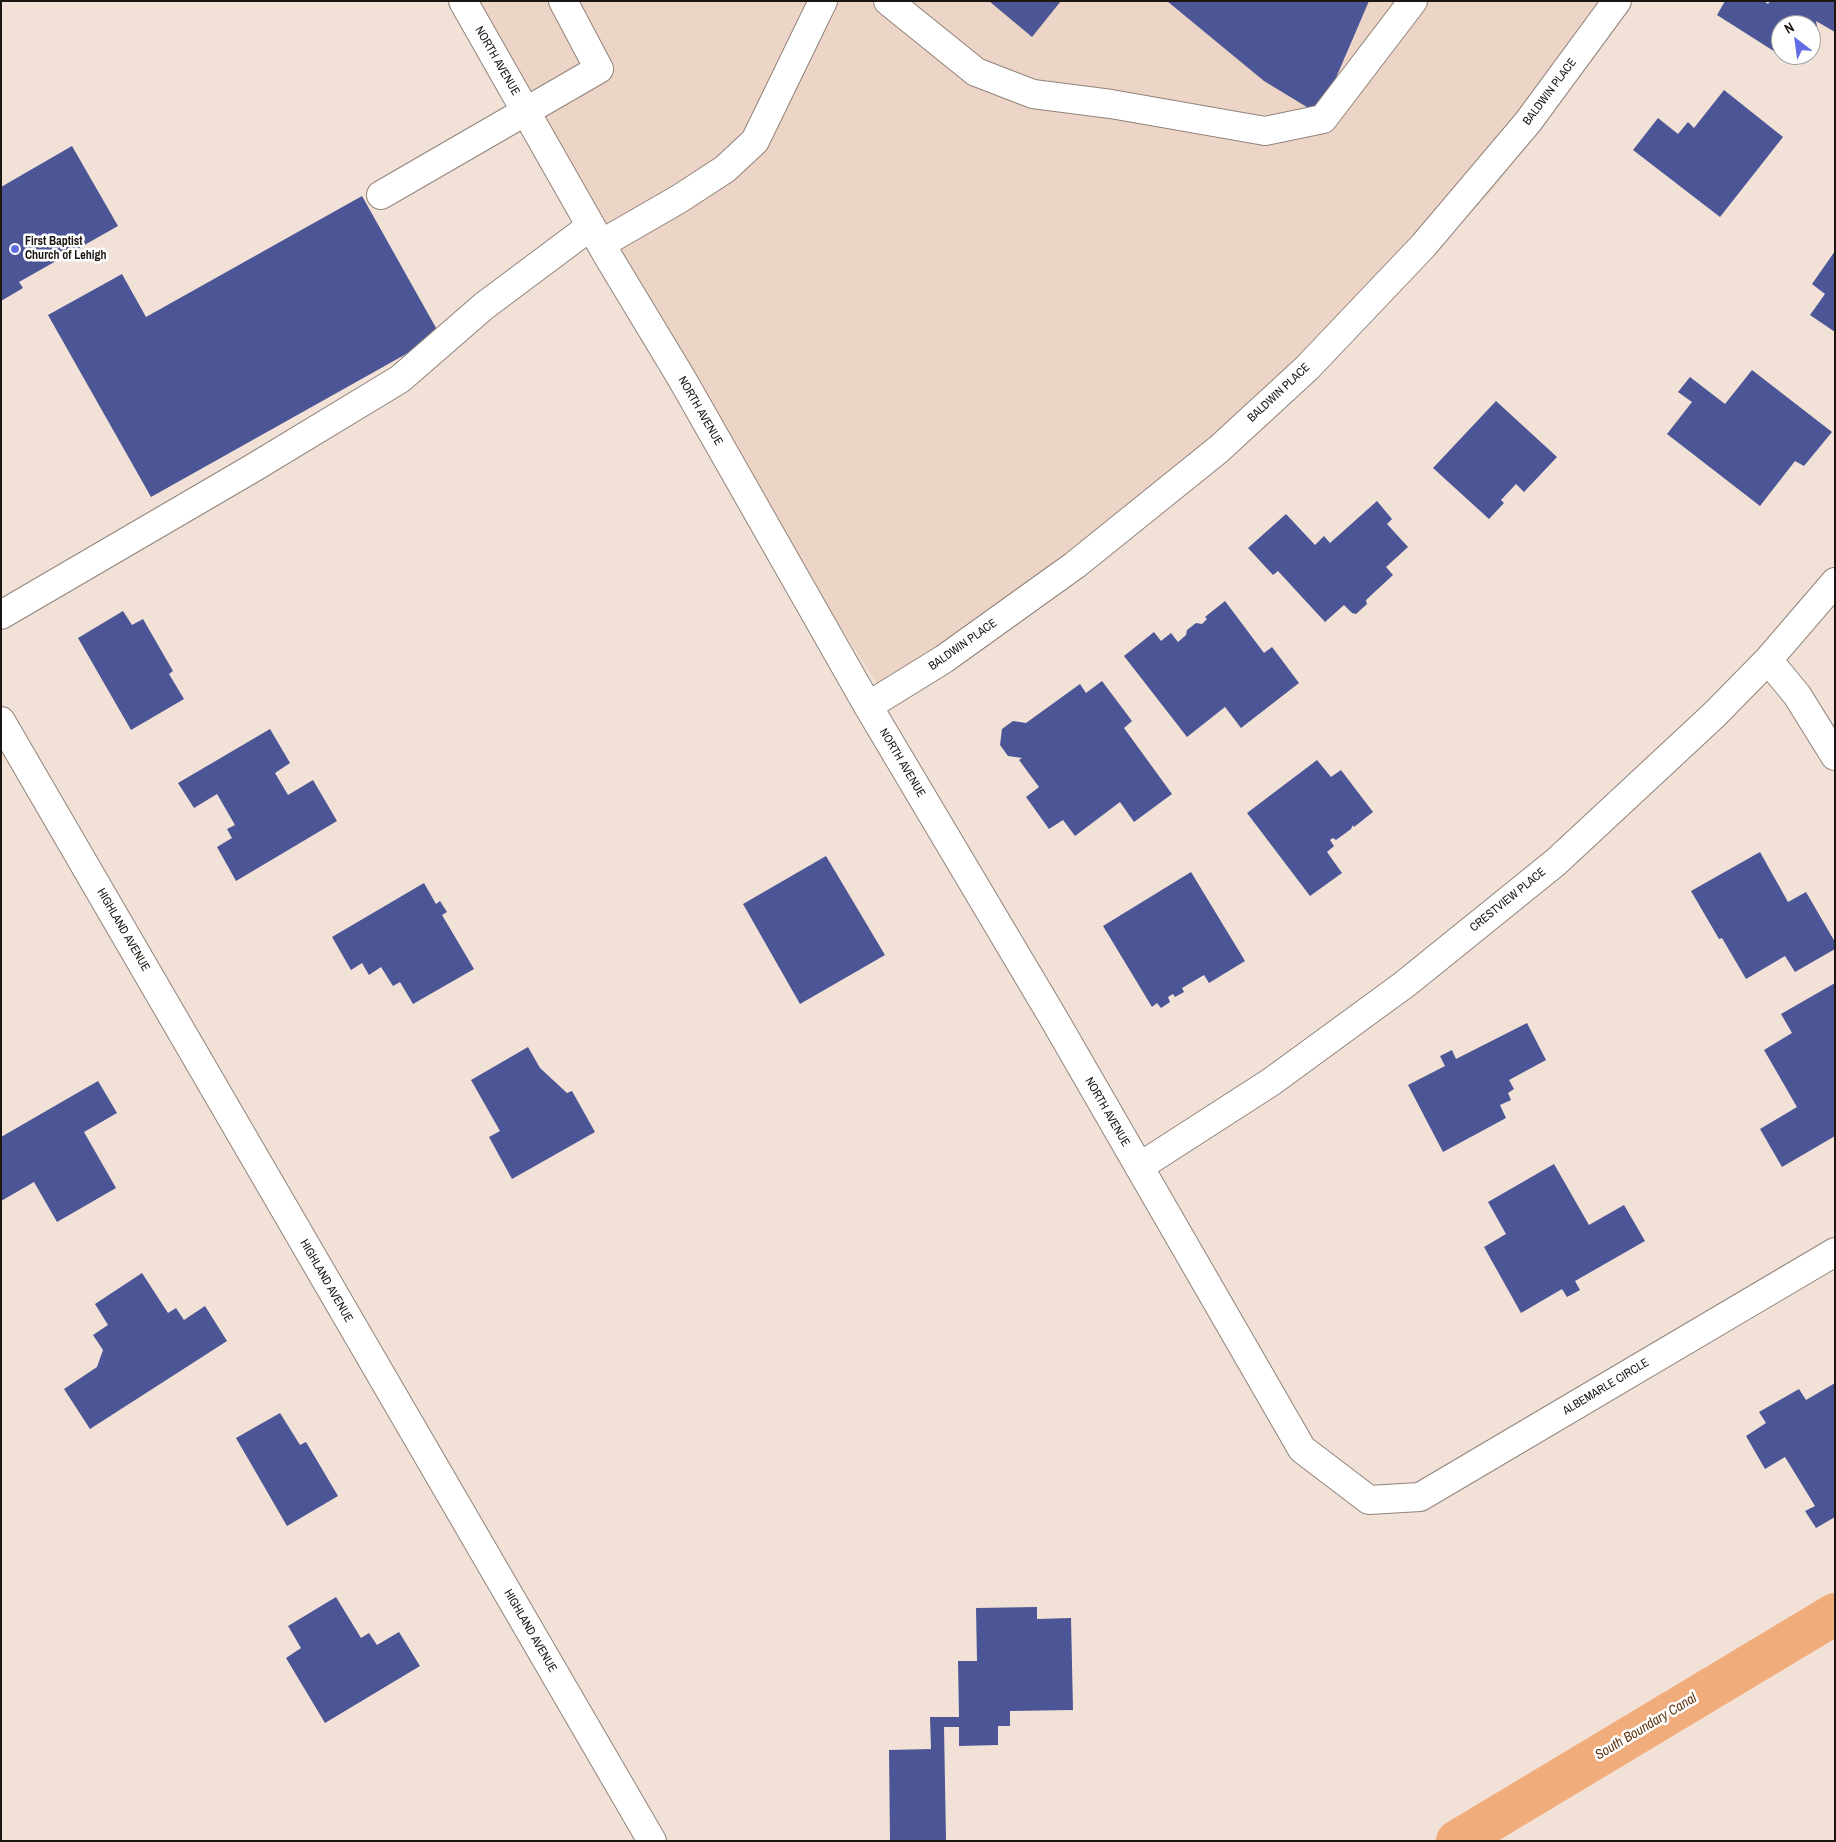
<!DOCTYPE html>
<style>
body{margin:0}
#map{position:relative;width:1836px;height:1842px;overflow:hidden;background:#f1e1d7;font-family:"Archivo Narrow",sans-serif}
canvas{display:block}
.frame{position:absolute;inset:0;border:2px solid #1b1612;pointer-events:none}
.north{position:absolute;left:1771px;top:15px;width:50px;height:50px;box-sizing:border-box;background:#fff;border:1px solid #a4a2a0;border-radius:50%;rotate:330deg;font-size:14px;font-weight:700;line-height:20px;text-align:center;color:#1b1612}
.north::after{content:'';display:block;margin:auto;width:18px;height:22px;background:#616de5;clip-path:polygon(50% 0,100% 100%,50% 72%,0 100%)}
</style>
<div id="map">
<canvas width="1836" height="1842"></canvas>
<div class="frame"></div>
<div class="north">N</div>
</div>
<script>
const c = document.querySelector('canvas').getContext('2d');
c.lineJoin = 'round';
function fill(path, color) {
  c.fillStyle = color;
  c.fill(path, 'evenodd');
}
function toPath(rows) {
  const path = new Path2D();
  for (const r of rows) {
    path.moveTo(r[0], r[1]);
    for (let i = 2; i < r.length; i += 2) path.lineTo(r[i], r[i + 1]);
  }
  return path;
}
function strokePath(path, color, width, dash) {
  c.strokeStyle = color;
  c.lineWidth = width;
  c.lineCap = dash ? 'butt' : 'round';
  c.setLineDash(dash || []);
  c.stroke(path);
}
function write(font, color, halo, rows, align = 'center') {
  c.font = font + ' "Archivo Narrow",sans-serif';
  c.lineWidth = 5;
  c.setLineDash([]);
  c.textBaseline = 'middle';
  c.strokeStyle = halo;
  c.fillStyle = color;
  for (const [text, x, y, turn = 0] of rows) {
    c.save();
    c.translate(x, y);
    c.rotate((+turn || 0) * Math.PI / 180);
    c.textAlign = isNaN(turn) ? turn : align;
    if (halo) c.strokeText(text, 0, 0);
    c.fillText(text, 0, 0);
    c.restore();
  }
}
fill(toPath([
 [461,1,1631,1,1496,186,1328,364,892,707,627,296]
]), '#ecd5c6');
strokePath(toPath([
 [1457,1841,1835,1614]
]), '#f1ac7c', 42);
fill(toPath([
 [989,1,1061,1,1032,37],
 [1167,1,1369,1,1320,115,1264,81],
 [1725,1,1764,1,1768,4,1770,1,1835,1,1835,32,1816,21,1817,26,1811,36,1811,25,1781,25,1781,55,1795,55,1791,62,1717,15],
 [1724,90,1783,137,1720,217,1633,150,1658,118,1678,134,1688,122,1694,128],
 [72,146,118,226,19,282,23,288,1,301,1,187],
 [362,196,440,335,151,497,48,315,122,274,146,317],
 [1835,251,1835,332,1810,315,1825,294,1812,284],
 [1752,370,1832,432,1804,466,1795,461,1760,506,1667,434,1692,402,1678,392,1690,377,1725,404],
 [1496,401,1557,457,1524,492,1516,484,1501,500,1504,503,1489,519,1433,468],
 [1377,501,1392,519,1387,524,1408,547,1386,567,1393,575,1366,600,1367,604,1356,614,1352,613,1344,605,1325,622,1278,571,1273,575,1248,548,1286,514,1315,545,1324,536,1330,543],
 [1225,601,1264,653,1272,647,1299,683,1241,728,1225,707,1187,737,1124,656,1154,632,1161,641,1171,633,1178,642,1186,635,1187,630,1196,623,1202,624,1207,619,1205,617],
 [123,611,132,625,143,619,173,671,169,674,184,699,131,730,78,638],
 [1102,681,1132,721,1124,728,1172,794,1134,822,1120,802,1075,836,1063,820,1049,829,1026,797,1039,787,1019,760,1022,758,1008,756,1000,745,1002,729,1013,721,1026,723,1080,684,1086,693],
 [270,729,290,763,275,773,288,795,313,780,337,821,236,881,217,847,232,838,227,829,235,825,217,794,194,808,178,783],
 [1317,760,1331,777,1341,770,1373,812,1354,827,1353,825,1351,829,1336,840,1333,838,1330,840,1334,846,1327,852,1342,873,1310,896,1247,813],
 [1760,852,1788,902,1806,892,1835,942,1835,949,1795,972,1785,956,1746,979,1722,938,1719,939,1691,891],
 [826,856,885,955,800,1004,743,904],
 [1191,872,1245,961,1209,983,1204,975,1182,988,1184,992,1175,997,1173,994,1168,997,1170,1002,1161,1008,1157,1003,1152,1007,1103,926],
 [424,883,436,904,440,901,447,912,442,915,474,969,413,1004,400,982,393,986,381,967,369,975,362,963,351,970,332,937],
 [1835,983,1835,1136,1782,1167,1760,1129,1797,1107,1764,1050,1792,1033,1781,1014],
 [1527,1023,1546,1060,1509,1080,1514,1089,1508,1093,1511,1100,1500,1105,1506,1118,1443,1152,1408,1085,1445,1066,1440,1056,1452,1050,1456,1059],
 [528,1047,540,1068,567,1093,572,1091,595,1132,512,1179,489,1137,500,1131,471,1080],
 [98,1081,117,1113,84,1132,116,1188,57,1222,34,1182,1,1201,1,1137],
 [1554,1164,1589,1225,1624,1205,1645,1241,1575,1281,1580,1290,1567,1297,1562,1289,1521,1313,1484,1247,1506,1234,1488,1202],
 [142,1273,168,1313,176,1308,184,1320,205,1306,227,1341,90,1429,64,1389,97,1367,103,1350,93,1335,108,1325,95,1304],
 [1835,1383,1835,1517,1816,1528,1805,1511,1815,1506,1785,1457,1765,1469,1746,1436,1766,1423,1759,1412,1799,1389,1806,1400],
 [280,1413,300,1445,306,1442,338,1496,287,1526,236,1438],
 [336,1597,361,1638,369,1633,377,1645,399,1632,420,1666,325,1723,286,1658,301,1648,288,1626],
 [1037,1607,1037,1619,1071,1618,1073,1710,1010,1711,1010,1726,998,1726,998,1745,959,1746,959,1727,944,1727,946,1840,890,1841,889,1750,931,1749,930,1717,959,1717,958,1661,977,1661,976,1608]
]), '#4c5696');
const minor = toPath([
 [463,1,609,258,682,379,868,706,1054,1019,1302,1449,1369,1500,1420,1497,1835,1252],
 [888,1,976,72,1033,94,1111,104,1265,131,1323,119,1413,1],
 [381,195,599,69,563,1],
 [601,244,679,199,725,169,755,141,823,1],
 [1,615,253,468,400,379,484,306,591,226],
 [1768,660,1797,695,1835,756],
 [868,706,944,659,1075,565,1219,449,1307,368,1423,246,1528,122,1617,1],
 [1,721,652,1841],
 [1139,1167,1271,1082,1405,984,1556,862,1714,715,1768,660,1835,582]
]);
strokePath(minor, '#91837a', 30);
strokePath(minor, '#fff', 28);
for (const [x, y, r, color] of [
 [15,249,5,"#616de5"]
]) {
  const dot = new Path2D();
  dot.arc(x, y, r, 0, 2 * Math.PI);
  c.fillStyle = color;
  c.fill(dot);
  strokePath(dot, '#fff', 2);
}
write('12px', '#1b1612', '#fff', [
 ["NORTH AVENUE",497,61,60],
 ["BALDWIN PLACE",1550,92,-53],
 ["BALDWIN PLACE",1279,393,-43],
 ["NORTH AVENUE",700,411,60],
 ["BALDWIN PLACE",963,645,-35],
 ["NORTH AVENUE",902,763,59],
 ["CRESTVIEW PLACE",1508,900,-39],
 ["HIGHLAND AVENUE",123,930,60],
 ["NORTH AVENUE",1107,1112,60],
 ["HIGHLAND AVENUE",326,1281,60],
 ["ALBEMARLE CIRCLE",1606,1387,-31],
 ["HIGHLAND AVENUE",530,1631,60]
]);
write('bold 12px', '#1b1612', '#fff', [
 ["First Baptist",25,242],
 ["Church of Lehigh",25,256]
], 'left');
write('italic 14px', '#623612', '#fff', [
 ["South Boundary Canal",1646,1727,-31]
]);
</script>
